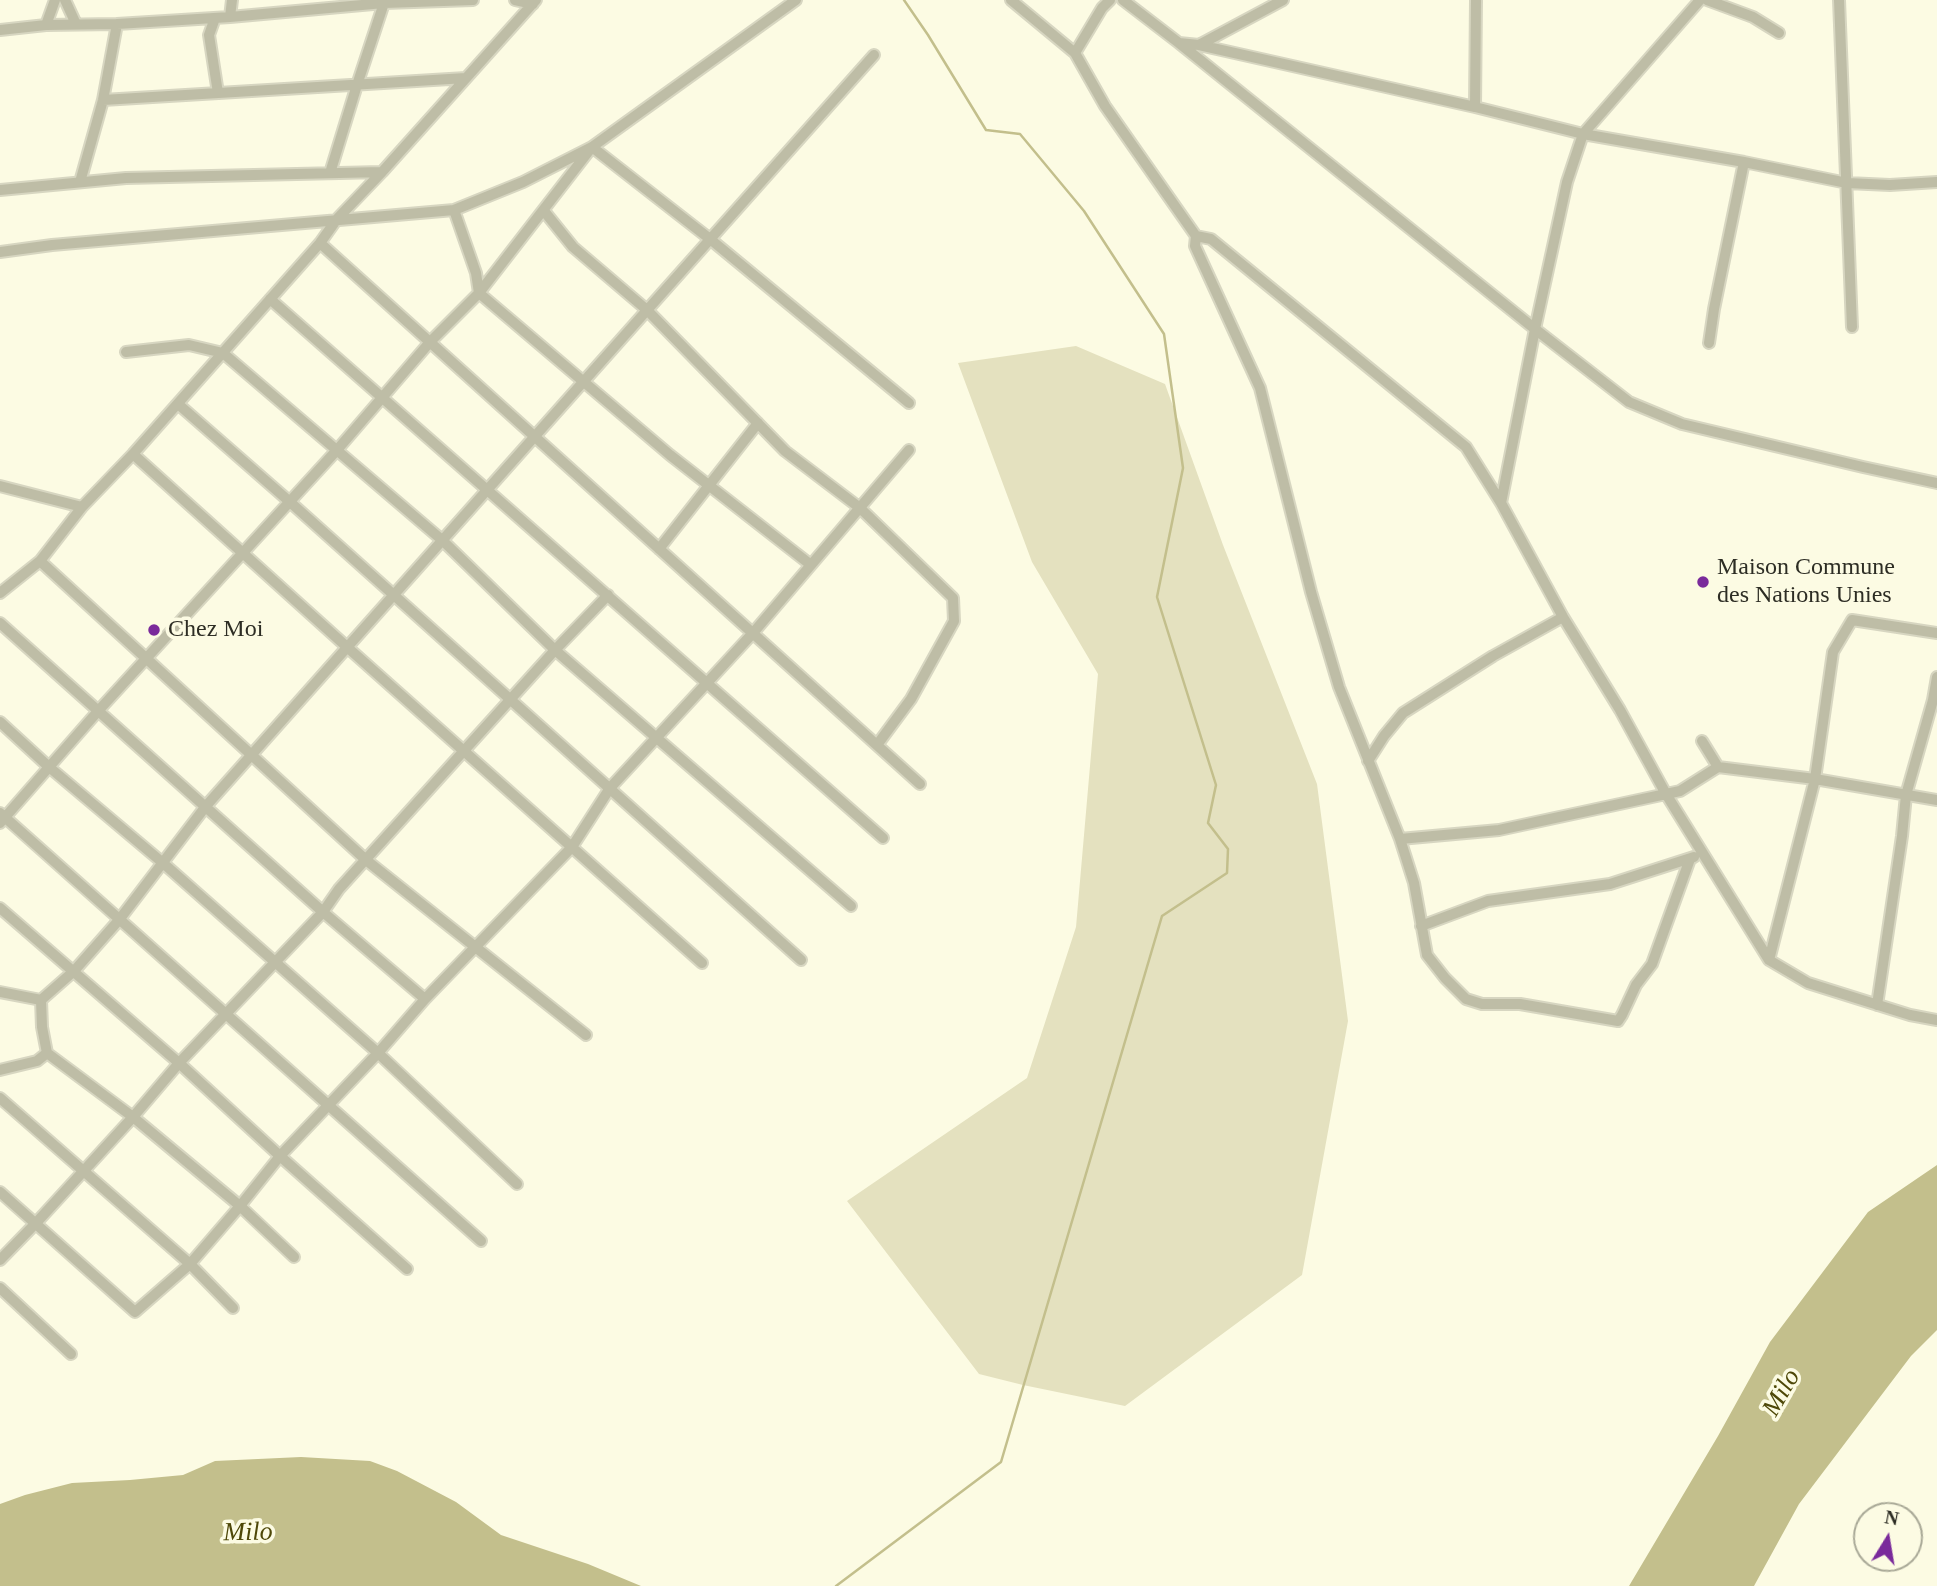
<!DOCTYPE html>
<style>
body{margin:0}
#map{position:relative;width:1937px;height:1586px;overflow:hidden;background:#fcfbe3;font-family:Georgia,serif}
canvas{display:block}
.north{position:absolute;left:1853px;top:1502px;width:70px;height:70px;box-sizing:border-box;background:#fcfbe3;border:2px solid #a9a997;border-radius:50%;rotate:11deg;font-size:19px;font-weight:700;line-height:28px;text-align:center;color:#2d2d24}
.north::after{content:'';display:block;margin:auto;width:24px;height:32px;background:#7a2a9b;clip-path:polygon(50% 0,100% 100%,50% 72%,0 100%)}
</style>
<div id="map">
<canvas width="1937" height="1586"></canvas>
<div class="north">N</div>
</div>
<script>
const c = document.querySelector('canvas').getContext('2d');
c.lineJoin = 'round';
function fill(path, color) {
  c.fillStyle = color;
  c.fill(path, 'evenodd');
}
function toPath(rows) {
  const path = new Path2D();
  for (const r of rows) {
    path.moveTo(r[0], r[1]);
    for (let i = 2; i < r.length; i += 2) path.lineTo(r[i], r[i + 1]);
  }
  return path;
}
function strokePath(path, color, width, dash) {
  c.strokeStyle = color;
  c.lineWidth = width;
  c.lineCap = dash ? 'butt' : 'round';
  c.setLineDash(dash || []);
  c.stroke(path);
}
function write(font, color, halo, rows, align = 'center') {
  c.font = font + ' Georgia,serif';
  c.lineWidth = 7;
  c.setLineDash([]);
  c.textBaseline = 'middle';
  c.strokeStyle = halo;
  c.fillStyle = color;
  for (const [text, x, y, turn = 0] of rows) {
    c.save();
    c.translate(x, y);
    c.rotate((+turn || 0) * Math.PI / 180);
    c.textAlign = isNaN(turn) ? turn : align;
    if (halo) c.strokeText(text, 0, 0);
    c.fillText(text, 0, 0);
    c.restore();
  }
}
fill(toPath([
 [1076,346,1165,384,1223,545,1317,784,1348,1021,1302,1275,1125,1406,1023,1385,979,1374,847,1201,1027,1078,1076,927,1098,674,1032,562,958,363]
]), '#e4e1bf');
fill(toPath([
 [1937,1165,1937,1330,1911,1356,1799,1504,1754,1586,1629,1586,1718,1436,1770,1342,1868,1212],
 [301,1457,370,1461,397,1471,456,1502,501,1535,588,1564,641,1586,0,1586,0,1504,25,1495,72,1483,130,1480,183,1475,215,1461]
]), '#c3bf8c');
strokePath(toPath([
 [836,1586,1001,1462,1162,916,1227,873,1228,849,1208,823,1216,785,1157,597,1183,468,1164,334,1084,211,1020,134,986,130,928,35,904,0]
]), '#c3bf8c', 2.5);
const minor = toPath([
 [55,0,46,25,117,24,103,100,80,182],
 [65,0,76,24],
 [515,0,533,4],
 [1011,0,1075,53],
 [1110,0,1102,8,1075,53,1105,106,1196,236,1195,246,1260,388,1311,592,1339,687,1400,839,1414,883,1427,955,1445,978,1466,999,1482,1004,1520,1004,1618,1021,1622,1015,1636,985,1652,964,1690,859],
 [1123,0,1179,43,1199,45,1475,107,1583,134,1744,162,1847,183,1890,185,1937,182],
 [1707,0,1753,17,1779,33],
 [1839,0,1852,327],
 [230,17,232,0],
 [215,18,209,35,218,93],
 [117,24,230,17,384,3,473,0],
 [0,30,46,25],
 [1179,43,1535,329,1629,402,1682,424,1863,467,1937,483],
 [1199,45,1283,0],
 [103,100,466,78],
 [1475,107,1476,0],
 [330,173,357,85,385,0],
 [0,190,126,178,382,172],
 [454,210,476,273,479,293,670,455,811,565],
 [544,211,573,247,647,310,785,451,860,508,953,598,954,621,911,699,877,745],
 [1196,236,1211,239,1466,447,1501,503,1563,617,1620,710,1666,794,1769,960,1808,983,1910,1015,1937,1020],
 [320,243,920,784],
 [0,252,52,245,454,210,523,182,592,147,796,0],
 [270,299,883,838],
 [1709,343,1714,309,1744,162],
 [126,352,189,345,223,353,442,540,555,650,851,906],
 [178,404,290,502,801,960],
 [133,454,347,647,702,963],
 [0,486,82,507],
 [1501,503,1535,329,1567,182,1583,134,1700,0],
 [659,549,758,423],
 [40,561,366,860,586,1035],
 [0,593,40,561,82,507,133,454,320,243,337,219,382,172,536,0],
 [0,623,323,912,425,999,572,847,610,788,753,633,909,450],
 [0,722,49,767,163,863,378,1053,517,1184],
 [1702,741,1718,767],
 [1368,761,1384,736,1403,713,1493,656,1563,617],
 [0,813,481,1241],
 [0,823,99,710,337,450,430,342,479,293,592,147,710,239,909,403],
 [1400,839,1499,830,1680,791,1718,767,1815,779,1937,800],
 [0,908,179,1063,280,1156,407,1269],
 [1421,926,1488,901,1610,884,1694,857],
 [1769,960,1815,779,1833,652,1852,620,1937,633],
 [0,992,41,1000],
 [1877,1005,1902,836,1906,795,1933,700,1937,677],
 [0,1070,37,1061,47,1053],
 [0,1098,190,1264,233,1308],
 [0,1192,135,1312,190,1264,240,1206,280,1156,378,1053,425,999],
 [294,1257,240,1206,133,1117,47,1053,42,1027,41,1000,74,971,119,920,206,806,874,55],
 [0,1260,36,1223,133,1117,179,1063,323,912,339,889,555,650,608,595],
 [0,1288,71,1354]
]);
strokePath(minor, '#d7d6c1', 14);
strokePath(minor, '#bebda6', 10);
for (const [x, y, r, color] of [
 [1703,582,7,"#7a2a9b"],
 [154,630,7,"#7a2a9b"]
]) {
  const dot = new Path2D();
  dot.arc(x, y, r, 0, 2 * Math.PI);
  c.fillStyle = color;
  c.fill(dot);
  strokePath(dot, '#fcfbe3', 2.5);
}
write('24px', '#2d2d24', '#fcfbe3', [
 ["Maison Commune",1717,568],
 ["des Nations Unies",1717,596],
 ["Chez Moi",168,630]
], 'left');
write('italic 26px', '#4e4808', '#fcfbe3', [
 ["Milo",1782,1393,-60],
 ["Milo",248,1533,-1]
]);
</script>
